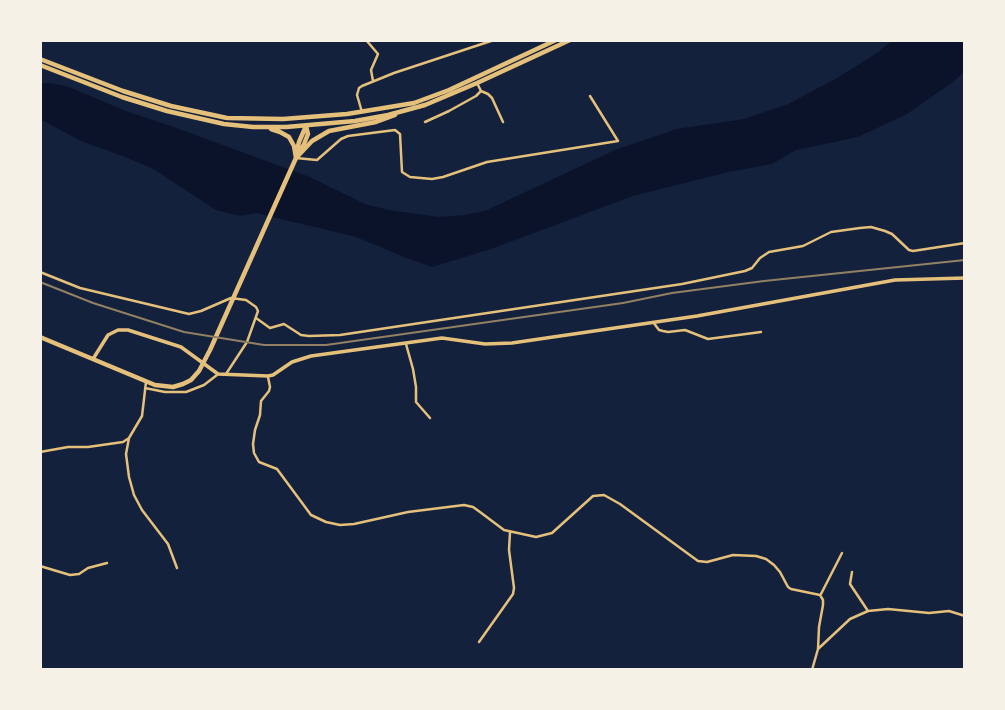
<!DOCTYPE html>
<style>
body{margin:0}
#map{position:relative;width:1005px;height:710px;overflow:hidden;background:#14213d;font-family:"Roboto Condensed",sans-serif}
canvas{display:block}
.frame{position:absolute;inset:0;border:42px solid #f6f1e7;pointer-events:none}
</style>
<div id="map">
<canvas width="1005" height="710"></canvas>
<div class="frame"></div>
</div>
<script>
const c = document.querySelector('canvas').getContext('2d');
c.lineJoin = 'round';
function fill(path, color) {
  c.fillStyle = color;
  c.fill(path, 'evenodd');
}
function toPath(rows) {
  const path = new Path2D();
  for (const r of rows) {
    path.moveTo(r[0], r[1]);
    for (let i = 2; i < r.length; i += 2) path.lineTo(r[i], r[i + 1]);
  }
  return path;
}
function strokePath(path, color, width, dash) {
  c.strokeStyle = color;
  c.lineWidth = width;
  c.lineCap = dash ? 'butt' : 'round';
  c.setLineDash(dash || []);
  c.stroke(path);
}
fill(toPath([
 [893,40,965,40,965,71,953,82,907,114,858,137,796,150,772,164,729,172,633,196,491,249,432,267,409,259,356,237,256,213,240,216,216,210,155,170,128,158,83,142,40,119,40,83,51,83,69,87,126,111,171,126,310,177,365,204,389,210,439,217,465,215,487,210,615,150,639,142,676,129,744,119,788,104,837,78,877,53]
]), '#0b132b');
strokePath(toPath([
 [366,40,378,54,371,70,373,81],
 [477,83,481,91,488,94,492,98,503,122],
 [362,112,357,95,359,88,362,86,394,73,494,40],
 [425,122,449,111,476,96,481,91],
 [296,158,317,160,341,139,348,136,395,130,400,134,402,172,410,177,432,179,443,177,487,162,618,141,590,96],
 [40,272,80,288,189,314,201,311,231,298,246,300,256,307,258,311,247,342,226,374],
 [256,318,270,328,284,324,301,335,309,336,340,335,682,284,745,271,752,268,760,258,769,252,803,246,831,232,860,228,871,227,885,231,892,234,909,250,913,251,965,243],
 [653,322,659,330,663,331,668,332,685,330,708,339,761,332],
 [406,344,413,369,416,387,416,402,430,418],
 [268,377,270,387,269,391,261,401,260,415,255,430,253,444,254,453,259,462,277,469,311,515,326,522,340,525,354,524,408,512,464,505,473,507,480,512,504,530,536,537,552,533,593,496,604,495,620,504,698,561,707,562,733,555,756,556,766,559,774,565,780,572,788,587,791,589,820,595,823,600,823,605,819,627,818,649,812,670],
 [145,388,165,392,186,392,204,385,217,375],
 [129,438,126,454,129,477,134,495,142,510,168,544,177,568],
 [40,452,68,447,88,447,123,442,129,438,142,416,146,382],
 [40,566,70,575,79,574,88,568,107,563],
 [852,572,850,584,868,611],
 [821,594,842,553],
 [479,642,513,594,514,588,509,550,510,532],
 [818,649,850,619,868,611,888,609,929,613,949,611,965,616]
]), '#e5c07b', 2.5);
strokePath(toPath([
 [93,359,108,335,118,330,128,330,181,347,218,374,268,376,273,375,292,362,311,356,442,338,485,344,512,343,697,316,895,280,965,278]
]), '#e5c07b', 3.5);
strokePath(toPath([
 [296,154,299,142,306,126],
 [40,337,155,385,173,387,183,384,191,380,199,371,210,350,296,158,304,144,308,134,306,126]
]), '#e5c07b', 4.5);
strokePath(toPath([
 [40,59,123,91,171,106,227,118,283,119,347,114,414,103,449,90,556,40],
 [40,65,122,97,167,111,224,124,253,127,286,127,355,121,388,115,425,105,477,83,570,40],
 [271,129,280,132,289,137,294,146,296,158],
 [296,158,312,141,329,131,376,122,395,115]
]), '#e5c07b', 4.5);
strokePath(toPath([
 [40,282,93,303,184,332,264,345,326,345,623,303,672,293,764,281,965,260]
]), '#918062', 2);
</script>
